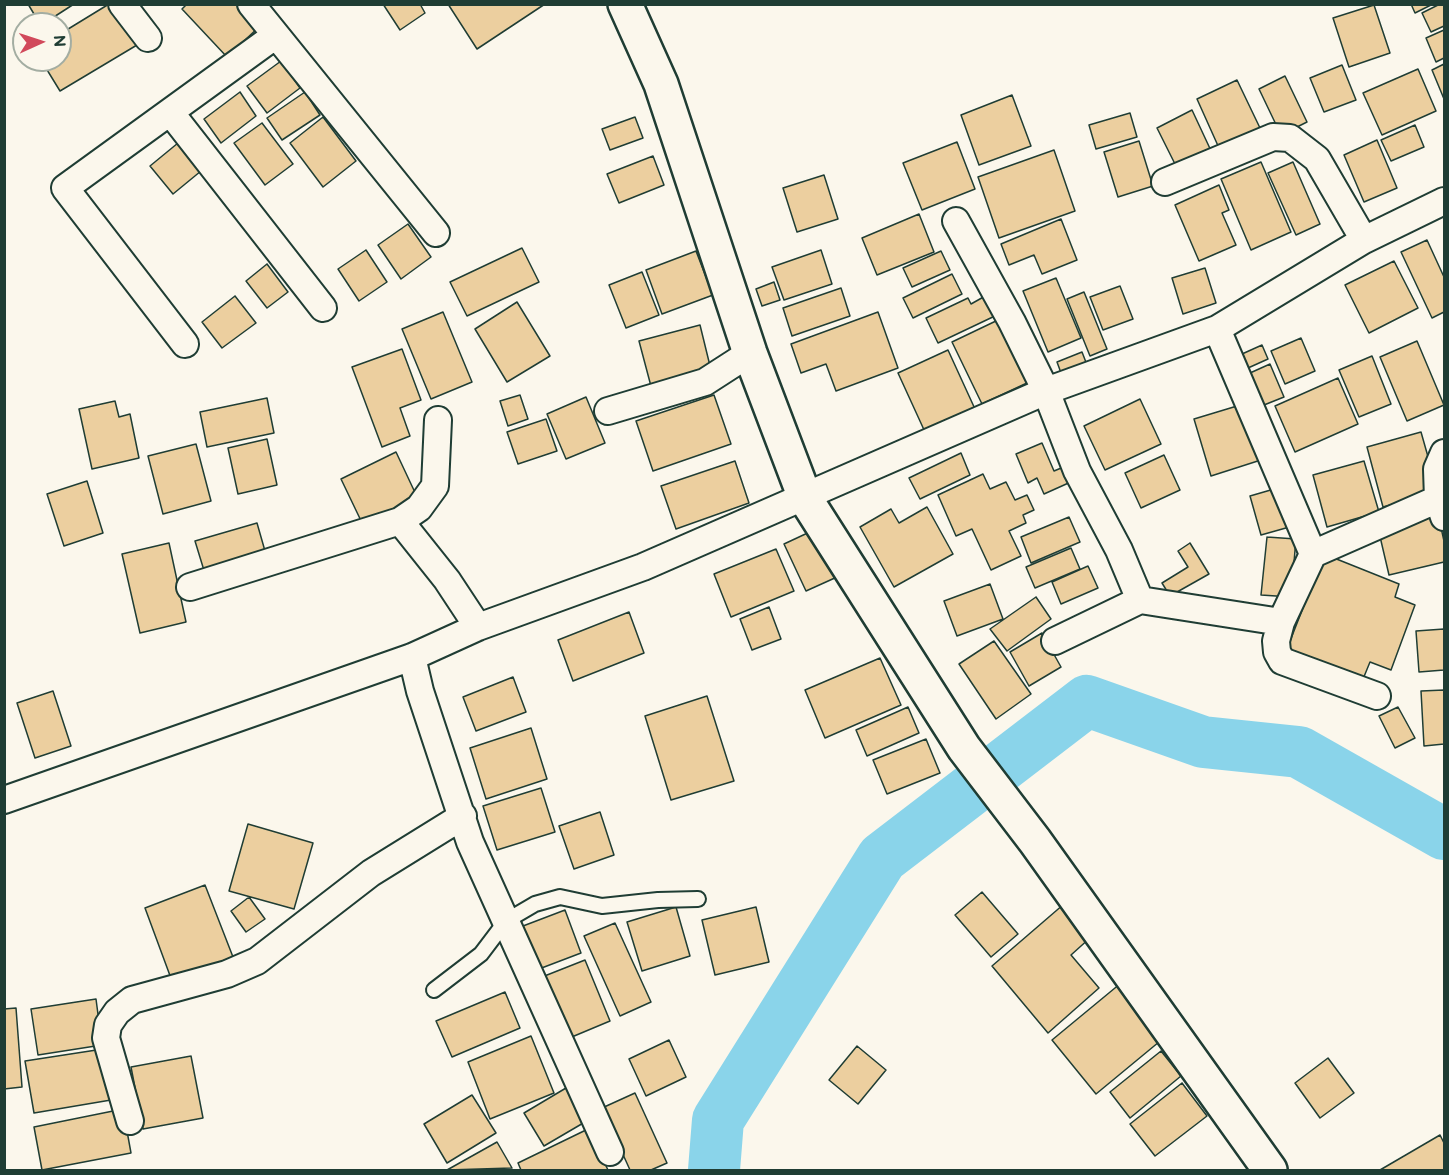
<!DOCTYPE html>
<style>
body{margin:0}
#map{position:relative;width:1449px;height:1175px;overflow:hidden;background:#fbf7ec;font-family:"Balsamiq Sans",sans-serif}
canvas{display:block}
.frame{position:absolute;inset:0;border:6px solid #1f3d34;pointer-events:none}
.north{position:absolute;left:12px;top:12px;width:60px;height:60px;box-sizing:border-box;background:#fbf7ec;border:2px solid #a3ada2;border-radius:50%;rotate:87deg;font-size:16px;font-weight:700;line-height:24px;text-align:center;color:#1f3d34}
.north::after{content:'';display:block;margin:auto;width:21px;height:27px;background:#d1495b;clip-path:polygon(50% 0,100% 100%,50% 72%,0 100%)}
</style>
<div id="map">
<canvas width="1449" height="1175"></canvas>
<div class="frame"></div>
<div class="north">N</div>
</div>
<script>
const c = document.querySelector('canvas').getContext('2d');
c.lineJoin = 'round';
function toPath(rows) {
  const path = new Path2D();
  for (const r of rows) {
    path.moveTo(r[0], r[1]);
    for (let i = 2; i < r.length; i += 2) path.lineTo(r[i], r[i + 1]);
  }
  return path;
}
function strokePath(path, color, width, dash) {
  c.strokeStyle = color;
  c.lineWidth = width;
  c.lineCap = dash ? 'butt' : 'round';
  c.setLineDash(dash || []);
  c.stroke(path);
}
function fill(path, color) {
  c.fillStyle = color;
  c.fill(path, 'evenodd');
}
strokePath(toPath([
 [714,1170,718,1120,882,858,1087,701,1203,742,1299,752,1444,834]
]), '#8ad4ea', 52);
const building = toPath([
 [28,4,74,4,43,24,40,24,28,4],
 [109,4,112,4,137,45,60,91,41,60,60,60,60,34,109,4],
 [187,4,242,4,261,25,227,57,182,9,187,4],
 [383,4,420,4,425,13,400,30,383,4],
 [448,4,545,4,477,49,448,4],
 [1411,4,1433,4,1415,13,1411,4],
 [1440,4,1444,4,1444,26,1431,32,1422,13,1440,4],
 [1374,5,1390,53,1349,67,1333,18,1374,5],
 [1444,30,1444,58,1436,62,1426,38,1444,30],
 [281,61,300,88,267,113,247,86,281,61],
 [1444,64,1444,99,1432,70,1444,64],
 [1342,65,1356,100,1324,112,1310,78,1342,65],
 [1418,69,1436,111,1382,135,1363,93,1418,69],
 [1285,76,1307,122,1281,135,1259,89,1285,76],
 [1237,80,1260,128,1219,148,1197,99,1237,80],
 [240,92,256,116,221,143,204,119,240,92],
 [305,92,320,115,282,140,267,118,305,92],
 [1012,95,1031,146,979,165,961,115,1012,95],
 [1192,110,1213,155,1179,172,1157,128,1192,110],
 [1130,113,1137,137,1096,149,1089,125,1130,113],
 [323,117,356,161,323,187,290,143,323,117],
 [635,117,643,138,610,150,602,129,635,117],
 [262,123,293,164,265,185,234,143,262,123],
 [1415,125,1424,147,1391,161,1381,140,1415,125],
 [1377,140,1397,188,1364,202,1344,155,1377,140],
 [1139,141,1153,186,1118,197,1104,152,1139,141],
 [957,142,975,189,922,210,903,163,957,142],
 [178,143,201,171,173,194,150,166,178,143],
 [1054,150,1075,211,999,238,978,177,1054,150],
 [653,156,664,185,619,203,607,174,653,156],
 [1261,162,1291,232,1251,250,1221,179,1261,162],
 [1293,162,1320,224,1296,235,1268,173,1293,162],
 [824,175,838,219,797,232,783,188,824,175],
 [1219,185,1229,210,1222,213,1236,245,1199,261,1175,205,1219,185],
 [919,214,934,252,877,275,862,238,919,214],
 [1061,219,1077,260,1042,274,1034,255,1009,265,1001,244,1061,219],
 [408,224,431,257,401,279,378,245,408,224],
 [1427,240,1444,277,1444,312,1432,318,1401,252,1427,240],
 [522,248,539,282,467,316,450,282,522,248],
 [366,250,387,282,359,301,338,269,366,250],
 [821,250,832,284,784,300,772,267,821,250],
 [696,251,713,295,662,314,646,270,696,251],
 [941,251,950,270,912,287,903,268,941,251],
 [1394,261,1418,308,1369,333,1345,285,1394,261],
 [267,264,288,292,267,308,246,281,267,264],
 [1205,268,1216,303,1183,314,1172,278,1205,268],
 [642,272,659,315,626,328,609,285,642,272],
 [952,274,962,294,913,318,903,298,952,274],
 [1056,278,1081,338,1048,352,1023,291,1056,278],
 [774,282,780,300,762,306,756,289,774,282],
 [1120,286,1133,319,1103,330,1090,297,1120,286],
 [841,288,850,316,792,336,783,308,841,288],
 [1084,292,1107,349,1090,356,1067,299,1084,292],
 [987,295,997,315,938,343,926,318,968,298,971,304,987,295],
 [235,296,256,323,222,348,202,322,235,296],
 [517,302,550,356,507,382,475,329,517,302],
 [443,312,472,382,431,399,402,329,443,312],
 [878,312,898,368,836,391,826,364,801,373,791,344,878,312],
 [998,320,1027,383,982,404,952,342,998,320],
 [700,325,712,374,652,390,639,341,700,325],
 [1301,338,1315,371,1285,384,1271,351,1301,338],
 [1417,341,1444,405,1407,421,1380,357,1417,341],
 [1262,345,1268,359,1248,368,1242,354,1262,345],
 [402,349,421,400,400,408,410,436,382,447,352,367,402,349],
 [948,350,975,409,925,432,898,373,948,350],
 [1082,352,1089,370,1064,381,1057,362,1082,352],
 [1372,356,1391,404,1359,417,1339,370,1372,356],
 [1270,364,1284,397,1264,405,1250,373,1270,364],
 [1338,378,1358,424,1295,452,1275,406,1338,378],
 [520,395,528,419,508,426,500,401,520,395],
 [714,395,731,444,653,471,636,421,714,395],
 [586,397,605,443,566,459,547,414,586,397],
 [267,398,274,433,207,447,200,412,267,398],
 [1140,399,1161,444,1105,470,1084,426,1140,399],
 [115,401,119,417,130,414,139,458,92,469,79,409,115,401],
 [1237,406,1241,419,1250,416,1264,459,1211,476,1194,419,1237,406],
 [546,419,557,451,518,464,507,432,546,419],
 [1421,432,1438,492,1383,507,1367,447,1421,432],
 [267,439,277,485,238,494,228,448,267,439],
 [1042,443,1054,471,1066,466,1073,481,1044,494,1037,478,1028,483,1016,454,1042,443],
 [196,444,211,501,163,514,148,456,196,444],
 [396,452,419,501,364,527,341,479,396,452],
 [961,453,970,475,920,499,909,478,961,453],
 [1164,455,1180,490,1141,508,1125,473,1164,455],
 [735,461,749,503,676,529,661,486,735,461],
 [1364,461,1379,512,1327,527,1313,475,1364,461],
 [983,474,990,489,1006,482,1015,500,1027,495,1034,510,1023,515,1026,523,1009,531,1021,556,991,570,972,529,956,536,938,495,983,474],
 [87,481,103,533,64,546,47,494,87,481],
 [1281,487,1293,526,1261,535,1250,496,1281,487],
 [927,507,953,554,894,587,860,527,891,509,899,523,927,507],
 [1438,514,1444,541,1444,562,1389,575,1378,528,1438,514],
 [1069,517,1080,542,1031,563,1021,537,1069,517],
 [257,523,267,558,206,577,195,541,257,523],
 [814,530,837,577,806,591,784,544,814,530],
 [1267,537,1296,539,1291,597,1261,595,1267,537],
 [169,543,186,622,140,633,122,554,169,543],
 [1190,543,1209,574,1170,596,1162,583,1188,567,1178,551,1190,543],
 [1071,548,1080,569,1035,588,1026,567,1071,548],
 [776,549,794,591,731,617,714,574,776,549],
 [1324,554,1399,584,1395,597,1415,605,1391,670,1370,662,1361,684,1285,654,1324,554],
 [1088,566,1098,588,1061,604,1052,582,1088,566],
 [990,584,1003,619,957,636,944,601,990,584],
 [1036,597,1051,619,1007,651,990,629,1036,597],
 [769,607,781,639,752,650,740,619,769,607],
 [629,612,644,653,573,681,558,640,629,612],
 [1444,629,1444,670,1419,672,1416,631,1444,629],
 [1042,633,1061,667,1029,686,1010,652,1042,633],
 [994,641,1031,694,996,719,959,664,994,641],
 [880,658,901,705,825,738,805,690,880,658],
 [513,677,526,712,476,731,463,697,513,677],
 [1444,690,1444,744,1424,746,1421,691,1444,690],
 [53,691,71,746,35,758,17,703,53,691],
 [707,696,734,781,671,800,645,716,707,696],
 [908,707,919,733,867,756,856,730,908,707],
 [1398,707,1415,738,1395,748,1379,716,1398,707],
 [531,728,547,779,486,799,470,748,531,728],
 [926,739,940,773,887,794,873,760,926,739],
 [541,788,555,832,497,850,483,806,541,788],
 [600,812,614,855,574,869,559,826,600,812],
 [248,824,313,843,294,909,229,891,248,824],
 [205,885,233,957,172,981,145,908,205,885],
 [982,892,1018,934,991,957,955,915,982,892],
 [249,897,265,919,246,932,231,911,249,897],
 [1064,904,1091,937,1071,955,1099,988,1048,1033,992,966,1064,904],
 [676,907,690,956,642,971,627,922,676,907],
 [756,907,769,962,715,975,702,920,756,907],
 [565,910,581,953,539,969,523,926,565,910],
 [615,923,651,1002,620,1016,584,936,615,923],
 [585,960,610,1021,567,1039,542,977,585,960],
 [1121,983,1165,1037,1096,1094,1052,1040,1121,983],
 [505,992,520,1028,452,1057,436,1021,505,992],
 [96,999,102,1045,38,1055,31,1009,96,999],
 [16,1008,22,1087,4,1089,4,1009,16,1008],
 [531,1036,554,1093,490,1119,468,1062,531,1036],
 [669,1040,686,1077,646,1096,629,1059,669,1040],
 [857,1046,886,1070,858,1104,829,1080,857,1046],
 [103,1049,111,1100,34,1113,25,1061,103,1049],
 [1161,1051,1181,1076,1130,1118,1110,1092,1161,1051],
 [191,1056,203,1118,143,1129,131,1067,191,1056],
 [1328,1058,1354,1093,1320,1118,1295,1083,1328,1058],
 [1182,1083,1207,1116,1155,1156,1130,1124,1182,1083],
 [566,1088,585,1122,544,1146,524,1113,566,1088],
 [635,1093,667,1163,651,1170,630,1170,602,1108,635,1093],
 [472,1095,496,1133,447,1163,424,1124,472,1095],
 [123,1109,131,1153,42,1170,34,1127,123,1109],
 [588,1129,608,1170,521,1170,518,1163,588,1129],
 [1440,1135,1444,1143,1444,1170,1380,1170,1440,1135],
 [497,1142,512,1168,447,1170,497,1142]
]);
fill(building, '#eccf9f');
strokePath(building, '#1f3d34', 1.5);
const lane = toPath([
 [434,990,481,954,506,921,535,904,560,897,602,906,658,900,698,899]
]);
const street = toPath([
 [122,4,148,38],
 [251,4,436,233],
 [170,112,323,308],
 [1165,182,1273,137,1290,138,1317,159,1364,240],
 [956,221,1012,322,1046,391,1077,471,1119,550,1140,600],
 [1217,329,1313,554,1281,622,1276,641,1277,652,1282,661,1377,696],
 [185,344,65,188,276,35],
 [608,411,705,382,750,353],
 [1438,499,1437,469,1444,453],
 [400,521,419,508,435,486,438,420],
 [1313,554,1438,499,1444,517],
 [190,587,400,521,447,580,478,627],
 [1055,641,1140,600,1281,622],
 [412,657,420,691,470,842,610,1152],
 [4,800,412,657,478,627,643,567,1046,391,1217,329,1364,240,1444,201],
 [130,1121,106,1038,108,1025,117,1012,132,1000,227,974,257,961,371,873,463,816]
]);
const secondary = toPath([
 [625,4,661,84,750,353,805,498,964,748,1035,841,1270,1170]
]);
strokePath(lane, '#1f3d34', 18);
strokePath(street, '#1f3d34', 30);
strokePath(secondary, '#1f3d34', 38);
strokePath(lane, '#fbf7ec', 14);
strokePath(street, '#fbf7ec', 26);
strokePath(secondary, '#fbf7ec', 33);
</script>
